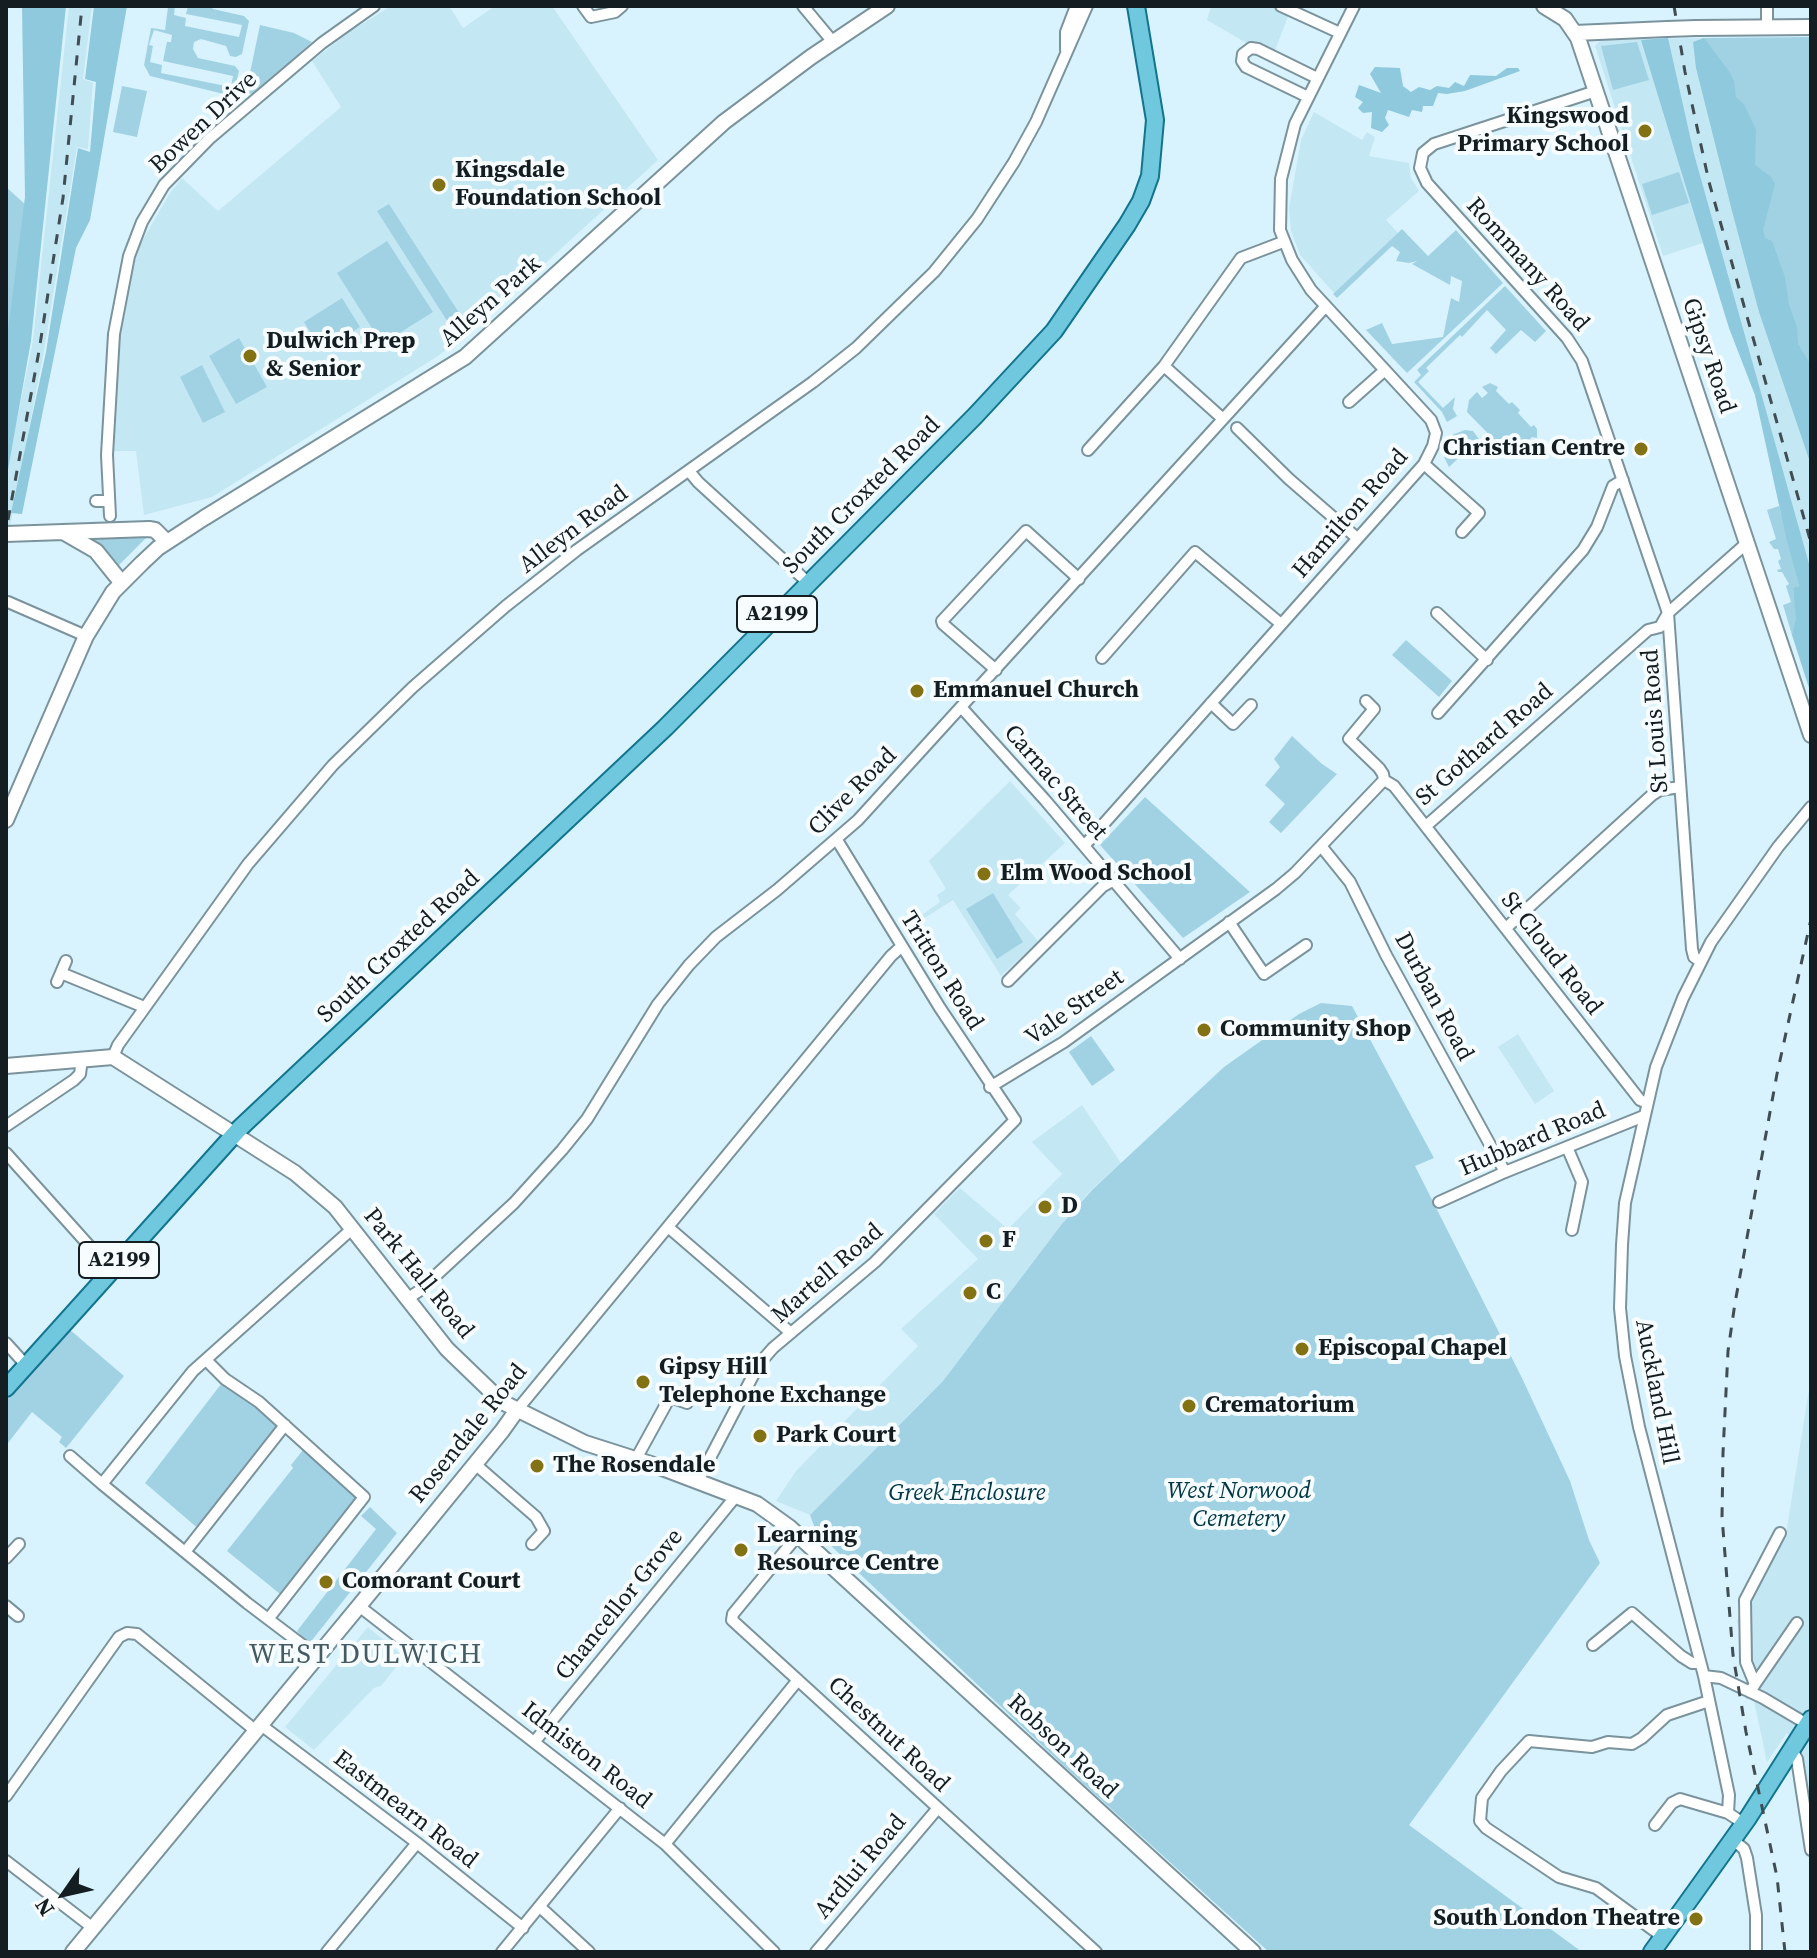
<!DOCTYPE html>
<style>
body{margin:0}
#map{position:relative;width:1817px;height:1958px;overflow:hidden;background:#d8f3fd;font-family:"Source Serif 4",serif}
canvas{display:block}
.frame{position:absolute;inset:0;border:8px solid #141e22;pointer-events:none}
.north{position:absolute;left:24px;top:1854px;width:80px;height:80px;-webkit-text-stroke:6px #f7fcfe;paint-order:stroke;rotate:236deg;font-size:22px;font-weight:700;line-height:32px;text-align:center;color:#141e22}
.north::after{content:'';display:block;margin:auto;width:28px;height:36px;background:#141e22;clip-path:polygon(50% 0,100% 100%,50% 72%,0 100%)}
</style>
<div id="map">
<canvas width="1817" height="1958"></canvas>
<div class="frame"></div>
<div class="north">N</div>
</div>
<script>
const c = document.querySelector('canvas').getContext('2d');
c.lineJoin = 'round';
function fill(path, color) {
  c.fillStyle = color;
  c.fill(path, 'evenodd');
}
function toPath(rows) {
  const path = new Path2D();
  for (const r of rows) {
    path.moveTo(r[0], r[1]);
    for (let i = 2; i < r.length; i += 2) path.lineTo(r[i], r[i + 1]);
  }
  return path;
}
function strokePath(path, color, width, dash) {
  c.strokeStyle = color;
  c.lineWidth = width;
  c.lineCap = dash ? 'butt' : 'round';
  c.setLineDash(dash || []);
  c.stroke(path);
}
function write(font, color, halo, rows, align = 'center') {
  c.font = font + ' "Source Serif 4",serif';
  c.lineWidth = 8;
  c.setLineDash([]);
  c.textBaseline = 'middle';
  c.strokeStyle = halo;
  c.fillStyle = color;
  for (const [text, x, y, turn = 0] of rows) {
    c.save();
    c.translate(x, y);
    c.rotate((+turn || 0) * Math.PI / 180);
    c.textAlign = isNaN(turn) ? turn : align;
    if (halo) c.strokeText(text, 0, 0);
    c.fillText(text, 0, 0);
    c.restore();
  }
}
fill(toPath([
 [69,6,92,6,83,79,93,83,88,149,77,147,44,351,6,547,6,476,33,340],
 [391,6,449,6,463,28,495,6,552,6,658,160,469,333,438,356,212,497,144,515,136,451,113,451,119,329,138,248,170,193,182,178,218,211,341,107,312,61,349,32],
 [1211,6,1273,6,1289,14,1272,58,1207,20],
 [1704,38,1720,125,1811,418,1811,694,1792,635,1796,619,1799,586,1786,537,1755,395,1729,328,1703,243,1663,256,1595,46,1601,40],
 [1314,112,1362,140,1367,132,1375,137,1369,156,1409,163,1411,178,1419,191,1386,220,1398,233,1334,293,1300,255,1291,231,1289,208,1301,140],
 [1010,781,1065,843,1008,895,1021,908,1015,914,1038,941,1001,976,953,900,909,928,908,925,940,902,937,895,946,889,929,861],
 [1518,1034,1554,1091,1535,1104,1498,1047],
 [1082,1105,1121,1163,1091,1190,1061,1225,943,1381,810,1515,776,1501,796,1471,918,1346,901,1329,978,1259,934,1214,960,1188,1008,1229,1062,1174,1032,1142],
 [1811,1377,1811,1814,1802,1758,1787,1733,1767,1762,1737,1621,1745,1600,1786,1534],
 [368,1627,404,1657,381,1686,374,1688,314,1750,285,1727]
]), '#c4e7f4');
fill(toPath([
 [165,6,175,6,174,15,186,18,185,26,239,37,242,25,186,14,188,6,211,6,213,9,244,16,249,21,242,54,236,57,230,56,226,46,201,39,194,42,193,49,198,58,235,66,239,71,234,92,228,95,150,76,144,65,151,28,165,30,168,7],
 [154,30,172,35,171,42,167,42,163,61,233,76,231,87,161,73,162,65,150,62,153,46,149,45],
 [260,25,294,33,312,42,256,93,249,94,247,87],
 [1811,37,1811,418,1704,38],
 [1637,42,1649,80,1613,90,1601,46],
 [122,86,147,91,137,137,113,132],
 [1679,172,1689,203,1652,215,1642,184],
 [6,187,26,205,6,409],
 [389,204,463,319,451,327,377,211],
 [1402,229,1428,256,1456,230,1503,283,1407,373,1366,330,1382,323,1392,344,1443,337,1451,298,1459,302,1462,281,1451,276,1450,285,1412,264,1417,261,1409,263,1396,261,1400,252,1392,246,1337,298,1333,294],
 [387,241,433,312,382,344,337,273],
 [1505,286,1546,331,1535,342,1521,330,1496,354,1490,348,1506,330,1487,310,1462,337,1460,335,1426,368,1429,371,1418,382,1443,408,1455,397,1453,409,1457,416,1447,422,1442,412,1414,382,1421,375,1417,370],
 [342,298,360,327,322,351,304,322],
 [239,338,267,387,236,404,209,356],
 [202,365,225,412,203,423,180,377],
 [1490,383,1498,387,1496,391,1509,404,1512,402,1520,410,1518,413,1531,427,1534,425,1537,429,1537,438,1532,437,1518,450,1521,454,1518,456,1508,454,1467,412,1469,400,1477,392,1482,398,1488,393,1482,387],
 [1465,430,1473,431,1479,439,1449,467,1444,457,1449,436],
 [1779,506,1799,586,1793,589,1797,619,1792,635,1783,605,1791,602,1786,586,1789,584,1782,572,1778,572,1777,570,1781,569,1778,561,1781,559,1778,549,1774,549,1769,542,1776,539,1767,510],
 [147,537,119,565,108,553,87,539],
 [1406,640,1452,681,1439,697,1392,655],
 [1292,736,1322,764,1337,774,1281,833,1269,822,1285,804,1265,785,1280,767,1274,759],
 [1145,797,1250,892,1183,938,1100,845],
 [993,893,1023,942,997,959,966,909],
 [1321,1003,1352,1006,1434,1158,1415,1166,1522,1378,1570,1481,1589,1540,1600,1563,1409,1825,1582,1952,1269,1952,1065,1767,860,1574,816,1531,810,1515,943,1381,1061,1225,1092,1190,1224,1067,1299,1014],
 [1091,1036,1115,1070,1092,1086,1069,1052],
 [62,1323,124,1376,66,1448,59,1442,62,1437,32,1412,8,1443,6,1401],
 [225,1379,285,1425,201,1531,145,1483],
 [307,1445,364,1497,285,1598,227,1551,293,1468,291,1465],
 [370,1507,397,1533,309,1644,297,1631,376,1529,361,1516]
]), '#a1d2e4');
fill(toPath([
 [22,6,66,6,31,341,6,481,6,346,25,197],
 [94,6,127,6,90,220,76,248,22,514,11,513,46,352,78,148,90,152,96,82,85,79],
 [1668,38,1694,154,1811,571,1811,694,1792,635,1796,619,1793,588,1799,586,1786,537,1755,395,1729,328,1641,40],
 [1704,38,1729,71,1734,81,1736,97,1744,104,1756,130,1755,165,1771,177,1775,184,1763,230,1765,238,1772,241,1785,277,1789,305,1797,327,1798,344,1811,365,1811,465,1759,312,1732,211,1696,68,1693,42],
 [1375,67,1400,68,1403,86,1411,92,1419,87,1430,90,1437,86,1449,88,1455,82,1464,86,1470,75,1496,76,1507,68,1518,68,1520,71,1465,91,1447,94,1438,93,1433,106,1423,106,1422,112,1412,110,1409,117,1388,110,1385,118,1389,125,1382,132,1371,128,1372,112,1363,113,1358,108,1363,102,1355,97,1359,85,1381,93,1370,74]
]), '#8fc9dd');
const street = toPath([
 [583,6,591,17,615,12,622,6],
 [803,6,833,42],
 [1281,6,1340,33],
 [1767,6,1767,27],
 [1066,50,1066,32,1076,6],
 [1596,91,1434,144,1423,153,1420,168,1427,183,1567,338,1582,361,1668,613,1692,949,1694,957,1700,961],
 [1308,97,1246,67,1242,61,1243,54,1251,48,1258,49,1317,78],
 [1349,402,1385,370],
 [1223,419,1164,366,1241,258,1283,242],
 [1237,428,1289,479,1357,538],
 [1088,450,1164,366],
 [1424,464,1479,513,1462,532],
 [689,471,698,482,802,577,808,585],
 [96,501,108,501],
 [110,516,107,455,114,334,129,256,142,222,164,185,209,139,322,43,374,6],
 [8,602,86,636],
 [1437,613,1487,660],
 [1102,658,1195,552,1281,624],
 [996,670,943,624,942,621,1026,531,1079,579],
 [1366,701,1374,709,1349,739,1379,768,1383,774,1384,780],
 [1211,703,1233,724,1251,705],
 [961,707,1045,800,1180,959],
 [1438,713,1583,550,1597,527,1613,486,1623,480],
 [1384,780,1394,786,1640,1100,1647,1103],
 [1426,826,1648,630,1660,627,1668,613,1748,542],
 [1084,846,1424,464,1433,446,1436,433,1431,420,1311,290,1292,260,1280,230,1281,179,1295,124,1354,6],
 [1321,846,1350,882,1386,955,1505,1172],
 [1229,922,1264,974,1306,945],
 [1506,928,1652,795,1660,790,1680,787],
 [61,973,144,1007],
 [1008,981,1103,886,1114,880],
 [57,982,66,961],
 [113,1057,118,1045,248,864,333,765,413,687,506,606,577,550,813,382,856,348,934,272,977,219,1014,162,1036,122,1087,6],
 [990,1087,1064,1042,1276,889,1295,873,1384,780],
 [6,1126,74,1080,80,1074,82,1059],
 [1567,1147,1582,1182,1572,1230],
 [6,1153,110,1269],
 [1439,1202,1505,1172,1644,1116],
 [668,1227,791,1333],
 [407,1299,419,1291,514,1203,562,1150,587,1119,658,1004,689,965,716,937,777,890,858,820,1326,306],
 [6,1343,25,1364],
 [207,1361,225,1379,259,1402,364,1497,269,1618],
 [517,1410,891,956,902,946],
 [70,1456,102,1484],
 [636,1459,670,1397,687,1403],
 [475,1464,536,1517,544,1531,532,1544],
 [698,1481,759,1364,773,1348,875,1262,1015,1120,940,1008,837,840],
 [798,1535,733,1614,732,1620,1096,1952],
 [185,1552,285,1425],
 [6,1558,19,1544],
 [6,1606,18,1616],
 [359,1606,665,1844,774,1952],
 [1593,1645,1632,1613,1681,1656,1692,1663,1700,1663],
 [317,1656,247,1603,102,1484,193,1371,353,1228],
 [1704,1676,1721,1678,1763,1698,1807,1724],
 [1755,1684,1797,1623],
 [1750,1692,1755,1684,1746,1662,1745,1600,1780,1533],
 [261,1725,417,1843,523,1928],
 [535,1741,736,1496],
 [1791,1748,1797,1759,1811,1850],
 [6,1796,119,1637,127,1633,137,1634,256,1731],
 [1743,1823,1728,1813,1729,1795,1704,1676,1639,1427,1625,1356,1620,1308,1622,1245,1625,1203,1656,1067,1683,998,1711,942,1778,847,1811,807],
 [1655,1825,1672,1803,1680,1799,1728,1813],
 [1732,1839,1744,1849,1747,1858,1756,1915,1756,1952],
 [665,1844,798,1680],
 [6,1861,93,1928],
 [540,1907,589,1952],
 [1663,1937,1596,1888,1559,1877,1486,1828,1480,1821,1482,1798,1501,1771,1529,1741,1592,1747,1608,1742,1632,1744,1642,1738,1667,1715,1709,1701],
 [327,1952,417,1843],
 [502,1952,620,1808],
 [816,1952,938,1808]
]);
const secondary = toPath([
 [1544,6,1565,19,1578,38,1811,735],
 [1696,28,1811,27],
 [1575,33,1667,29],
 [63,532,96,551,121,582],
 [6,534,149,529,155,530,167,542],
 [6,820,86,636,113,592,142,563,158,548,204,518,465,357,724,122,811,57,887,6],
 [6,1066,113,1057,295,1173,335,1207,447,1349,502,1402,585,1443,657,1466,757,1504,789,1527,1253,1952],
 [73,1952,359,1606,502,1431,517,1410]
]);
const primary = toPath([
 [6,1388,240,1128,665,728,975,416,1054,331,1127,225,1141,201,1150,176,1155,120,1136,6],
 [1652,1952,1748,1818,1811,1719]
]);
strokePath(street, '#7b939c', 14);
strokePath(secondary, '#7b939c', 18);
strokePath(primary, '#12748e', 20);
strokePath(street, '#fff', 10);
strokePath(secondary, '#fff', 14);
strokePath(primary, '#70c8de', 16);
strokePath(toPath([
 [1674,6,1685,72,1709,182,1811,543],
 [8,520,39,351,63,198,82,6],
 [1785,1952,1777,1877,1746,1732,1733,1655,1722,1517,1723,1453,1728,1351,1735,1303,1777,1074,1811,919]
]), '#404d53', 3, [10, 10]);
const secondaryBridge = toPath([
 [1667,29,1696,28]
]);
strokePath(secondaryBridge, '#7b939c', 18, []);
strokePath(secondaryBridge, '#fff', 14);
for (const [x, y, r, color] of [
 [1645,131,8,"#837213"],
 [439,185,8,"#837213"],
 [250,356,8,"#837213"],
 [1641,449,8,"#837213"],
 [917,691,8,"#837213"],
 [984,874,8,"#837213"],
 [1204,1030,8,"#837213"],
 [1045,1207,8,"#837213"],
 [986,1241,8,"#837213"],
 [970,1293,8,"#837213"],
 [1302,1349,8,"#837213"],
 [643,1382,8,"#837213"],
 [1189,1406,8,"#837213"],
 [760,1436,8,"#837213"],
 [537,1466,8,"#837213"],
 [741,1550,8,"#837213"],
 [326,1582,8,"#837213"],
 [1696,1919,8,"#837213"]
]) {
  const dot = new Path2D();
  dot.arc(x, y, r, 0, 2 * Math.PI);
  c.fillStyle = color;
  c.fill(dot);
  strokePath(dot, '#f7fcfe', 3);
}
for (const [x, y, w] of [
 [777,614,80],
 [119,1260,80]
]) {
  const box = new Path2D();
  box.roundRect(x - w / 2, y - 18, w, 36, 6);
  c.fillStyle = '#f7fcfe';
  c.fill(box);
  strokePath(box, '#141e22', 2);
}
write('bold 22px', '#141e22', null, [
 ["A2199",777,614],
 ["A2199",119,1260]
]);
write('bold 24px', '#141e22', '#f7fcfe', [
 ["Kingswood",1629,117,"right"],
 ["Primary School",1629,145,"right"],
 ["Kingsdale",455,171],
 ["Foundation School",455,199],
 ["Dulwich Prep",266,342],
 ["& Senior",266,370],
 ["Christian Centre",1625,449,"right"],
 ["Emmanuel Church",933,691],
 ["Elm Wood School",1000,874],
 ["Community Shop",1220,1030],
 ["D",1061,1207],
 ["F",1002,1241],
 ["C",986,1293],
 ["Episcopal Chapel",1318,1349],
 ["Gipsy Hill",659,1368],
 ["Telephone Exchange",659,1396],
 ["Crematorium",1205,1406],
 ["Park Court",776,1436],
 ["The Rosendale",553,1466],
 ["Learning",757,1536],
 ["Resource Centre",757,1564],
 ["Comorant Court",342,1582],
 ["South London Theatre",1680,1919,"right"]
], 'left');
write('24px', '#141e22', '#f7fcfe', [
 ["Bowen Drive",204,123,-43],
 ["Rommany Road",1527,265,48],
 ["Alleyn Park",491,302,-41],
 ["Gipsy Road",1708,356,71],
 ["South Croxted Road",862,496,-45],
 ["Hamilton Road",1351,514,-49],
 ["Alleyn Road",574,530,-37],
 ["St Louis Road",1656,721,-94],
 ["St Gothard Road",1485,745,-41],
 ["Carnac Street",1055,783,49],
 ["Clive Road",853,792,-45],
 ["South Croxted Road",399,947,-43],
 ["St Cloud Road",1551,954,52],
 ["Tritton Road",941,971,58],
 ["Durban Road",1433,997,62],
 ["Vale Street",1075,1008,-35],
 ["Hubbard Road",1533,1140,-23],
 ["Park Hall Road",418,1274,51],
 ["Martell Road",828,1274,-41],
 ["Auckland Hill",1656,1392,79],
 ["Rosendale Road",469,1434,-51],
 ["Chancellor Grove",620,1605,-51],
 ["Chestnut Road",888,1735,43],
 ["Robson Road",1062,1747,43],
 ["Idmiston Road",586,1756,38],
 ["Eastmearn Road",405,1810,38],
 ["Ardlui Road",861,1867,-50]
]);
write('italic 24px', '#003746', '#f7fcfe', [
 ["West Norwood",1239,1492],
 ["Cemetery",1239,1520],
 ["Greek Enclosure",967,1494]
]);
c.letterSpacing = '2px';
write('28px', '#445b63', '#f7fcfe', [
 ["WEST DULWICH",366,1656]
]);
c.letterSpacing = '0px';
</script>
